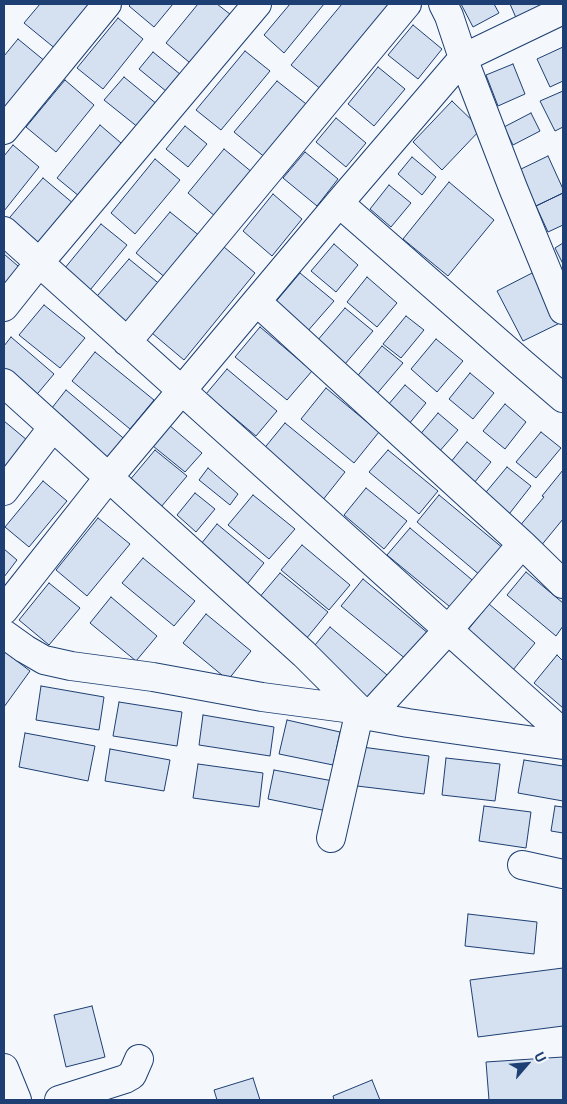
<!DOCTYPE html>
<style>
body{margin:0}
#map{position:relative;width:567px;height:1104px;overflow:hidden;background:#f4f7fb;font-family:Roboto,sans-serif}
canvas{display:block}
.frame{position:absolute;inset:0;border:5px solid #1d3f73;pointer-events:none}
.north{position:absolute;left:502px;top:1039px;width:50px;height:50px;-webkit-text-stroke:4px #f4f7fb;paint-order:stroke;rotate:63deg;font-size:14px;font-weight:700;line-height:20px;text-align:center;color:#1d3f73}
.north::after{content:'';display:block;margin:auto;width:18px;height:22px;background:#1d3f73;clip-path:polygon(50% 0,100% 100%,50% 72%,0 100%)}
</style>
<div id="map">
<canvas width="567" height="1104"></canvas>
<div class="frame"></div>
<div class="north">U</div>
</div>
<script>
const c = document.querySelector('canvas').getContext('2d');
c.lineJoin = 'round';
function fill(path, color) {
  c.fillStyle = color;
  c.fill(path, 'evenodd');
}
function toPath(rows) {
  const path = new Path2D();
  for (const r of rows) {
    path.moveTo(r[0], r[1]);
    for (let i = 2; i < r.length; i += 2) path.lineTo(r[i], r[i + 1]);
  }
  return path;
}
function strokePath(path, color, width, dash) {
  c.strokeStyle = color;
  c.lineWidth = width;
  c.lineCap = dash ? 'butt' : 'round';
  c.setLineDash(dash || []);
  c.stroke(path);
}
const building = toPath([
 [40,4,95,4,57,50,24,23,40,4],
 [131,4,173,4,154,27,129,6,131,4],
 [198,4,217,4,235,18,195,67,166,43,198,4],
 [290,4,324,4,284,53,264,35,290,4],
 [342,4,392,4,322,90,291,65,342,4],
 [461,4,494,4,499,13,473,27,461,4],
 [510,4,552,4,517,20,510,4],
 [118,18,143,39,103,89,77,68,118,18],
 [413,25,442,49,418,79,388,55,413,25],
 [18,39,46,62,4,113,4,56,18,39],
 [563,47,563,81,550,87,537,59,563,47],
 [245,51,270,71,221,130,196,110,245,51],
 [153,52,186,79,172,96,139,69,153,52],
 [513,64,525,94,498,106,486,75,513,64],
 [378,67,405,89,374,126,348,104,378,67],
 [124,77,158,105,139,128,104,100,124,77],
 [65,80,94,105,56,152,26,127,65,80],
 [277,81,310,107,267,159,234,132,277,81],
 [563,91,563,127,555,131,540,101,563,91],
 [452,101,481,129,442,170,413,142,452,101],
 [531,113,540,131,513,145,504,127,531,113],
 [336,118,366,143,346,167,316,142,336,118],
 [100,125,128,149,85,201,57,178,100,125],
 [185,126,207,144,188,167,166,149,185,126],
 [13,145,39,167,4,211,4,156,13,145],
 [224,149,253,173,216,217,188,193,224,149],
 [305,152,338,179,317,206,283,178,305,152],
 [548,156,563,189,563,193,536,206,519,170,548,156],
 [412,157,436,177,422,195,398,174,412,157],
 [155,159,180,180,135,234,111,213,155,159],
 [43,178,74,204,37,250,5,223,43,178],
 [449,182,494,220,448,276,403,239,449,182],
 [389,185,411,203,391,227,370,209,389,185],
 [563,193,563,225,548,232,536,206,563,193],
 [273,194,302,219,272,256,243,231,273,194],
 [170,212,201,237,167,279,136,253,170,212],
 [101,224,127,245,86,295,60,274,101,224],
 [563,243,563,264,555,248,563,243],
 [334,244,358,265,336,292,311,271,334,244],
 [224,247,255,273,184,360,152,333,224,247],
 [4,254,25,272,4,297,4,254],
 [129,259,162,286,126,330,92,302,129,259],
 [536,271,562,322,523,341,497,291,536,271],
 [300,273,334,301,306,333,273,305,300,273],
 [367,277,397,303,377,327,347,302,367,277],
 [44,305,85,338,60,368,19,335,44,305],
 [345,308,373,331,345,364,317,341,345,308],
 [406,316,424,330,401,358,383,344,406,316],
 [260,327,312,371,287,400,235,357,260,327],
 [11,337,54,374,33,399,4,375,4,346,11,337],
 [436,339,463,361,437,392,411,369,436,339],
 [382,346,403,363,375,396,355,379,382,346],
 [95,352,154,400,130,429,72,381,95,352],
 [227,369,277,411,256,436,206,394,227,369],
 [470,373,494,393,473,419,449,399,470,373],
 [405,385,426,403,404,430,382,412,405,385],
 [326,388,379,432,354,463,301,419,326,388],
 [66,390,128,442,110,464,48,413,66,390],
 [505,404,526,422,505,449,483,431,505,404],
 [438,413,458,430,438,453,418,437,438,413],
 [4,421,33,445,4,481,4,421],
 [285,423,345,472,322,501,262,451,285,423],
 [169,425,202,453,185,472,153,446,169,425],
 [541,432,561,448,536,478,516,462,541,432],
 [467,442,491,462,470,488,446,468,467,442],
 [155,450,187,476,161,507,129,481,155,450],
 [388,450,438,491,419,514,369,472,388,450],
 [507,467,531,486,506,518,482,497,507,467],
 [208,468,238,494,230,505,199,480,208,468],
 [563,470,563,519,540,547,518,528,544,497,542,496,563,470],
 [43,481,67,501,29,547,5,527,43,481],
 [366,488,407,521,384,549,344,515,366,488],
 [195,493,215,509,196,532,177,515,195,493],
 [253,495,295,529,269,559,228,525,253,495],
 [439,495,504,549,481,576,417,522,439,495],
 [98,518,130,544,87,596,56,570,98,518],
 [217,524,264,563,244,588,197,549,217,524],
 [410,528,477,584,455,611,387,555,410,528],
 [302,545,350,585,329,610,281,570,302,545],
 [4,549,17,560,4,577,4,549],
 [143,558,195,601,174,626,122,583,143,558],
 [526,572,563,603,563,626,556,636,507,595,526,572],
 [280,573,328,612,306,639,258,599,280,573],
 [363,579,429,634,407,660,341,606,363,579],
 [49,583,80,608,49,645,19,620,49,583],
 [111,597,157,636,136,661,90,623,111,597],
 [489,604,535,643,513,670,467,631,489,604],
 [206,614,251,651,228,680,183,643,206,614],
 [330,627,393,680,374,704,310,651,330,627],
 [4,651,30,671,4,707,4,651],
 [557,655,563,661,563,708,534,683,557,655],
 [41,686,104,697,99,730,36,720,41,686],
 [119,702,182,712,177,746,113,736,119,702],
 [203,715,274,727,270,756,199,745,203,715],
 [287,720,340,732,333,765,279,754,287,720],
 [25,733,95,746,88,781,19,767,25,733],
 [362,747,429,756,424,794,357,786,362,747],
 [110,749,170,760,164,791,105,781,110,749],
 [446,758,500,764,495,801,442,795,446,758],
 [524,760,563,766,563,801,518,793,524,760],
 [198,764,263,773,259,807,193,798,198,764],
 [274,770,333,781,327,811,268,799,274,770],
 [484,806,531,812,526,848,479,841,484,806],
 [555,806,563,807,563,833,551,831,555,806],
 [468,914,537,922,534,954,465,946,468,914],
 [563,968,563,1026,478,1037,470,980,563,968],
 [92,1006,105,1057,66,1067,54,1015,92,1006],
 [563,1057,563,1100,489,1100,486,1062,563,1057],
 [253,1078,260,1100,217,1100,214,1090,253,1078],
 [372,1080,380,1100,334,1100,333,1096,372,1080]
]);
fill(building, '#d5e0f0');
strokePath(building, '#1d3f73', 1);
const minor = toPath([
 [443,4,449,16,463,58,513,188,563,310],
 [4,130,107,4],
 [339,203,522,363,563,398],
 [4,231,563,733],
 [257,302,522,544,563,584],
 [4,307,39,263,257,4],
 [127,342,407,4],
 [4,383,304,654,360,710,331,838],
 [4,491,53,427],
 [4,610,109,477,339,203,463,58,563,10],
 [4,634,25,649,44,660,71,666,153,677,262,697,360,710,369,716,408,723,563,745],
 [369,716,448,630,522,544],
 [522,865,563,874],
 [4,1068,17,1100],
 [59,1100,125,1079,132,1075,139,1059]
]);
strokePath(minor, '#1d3f73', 30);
strokePath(minor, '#f4f7fb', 28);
</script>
